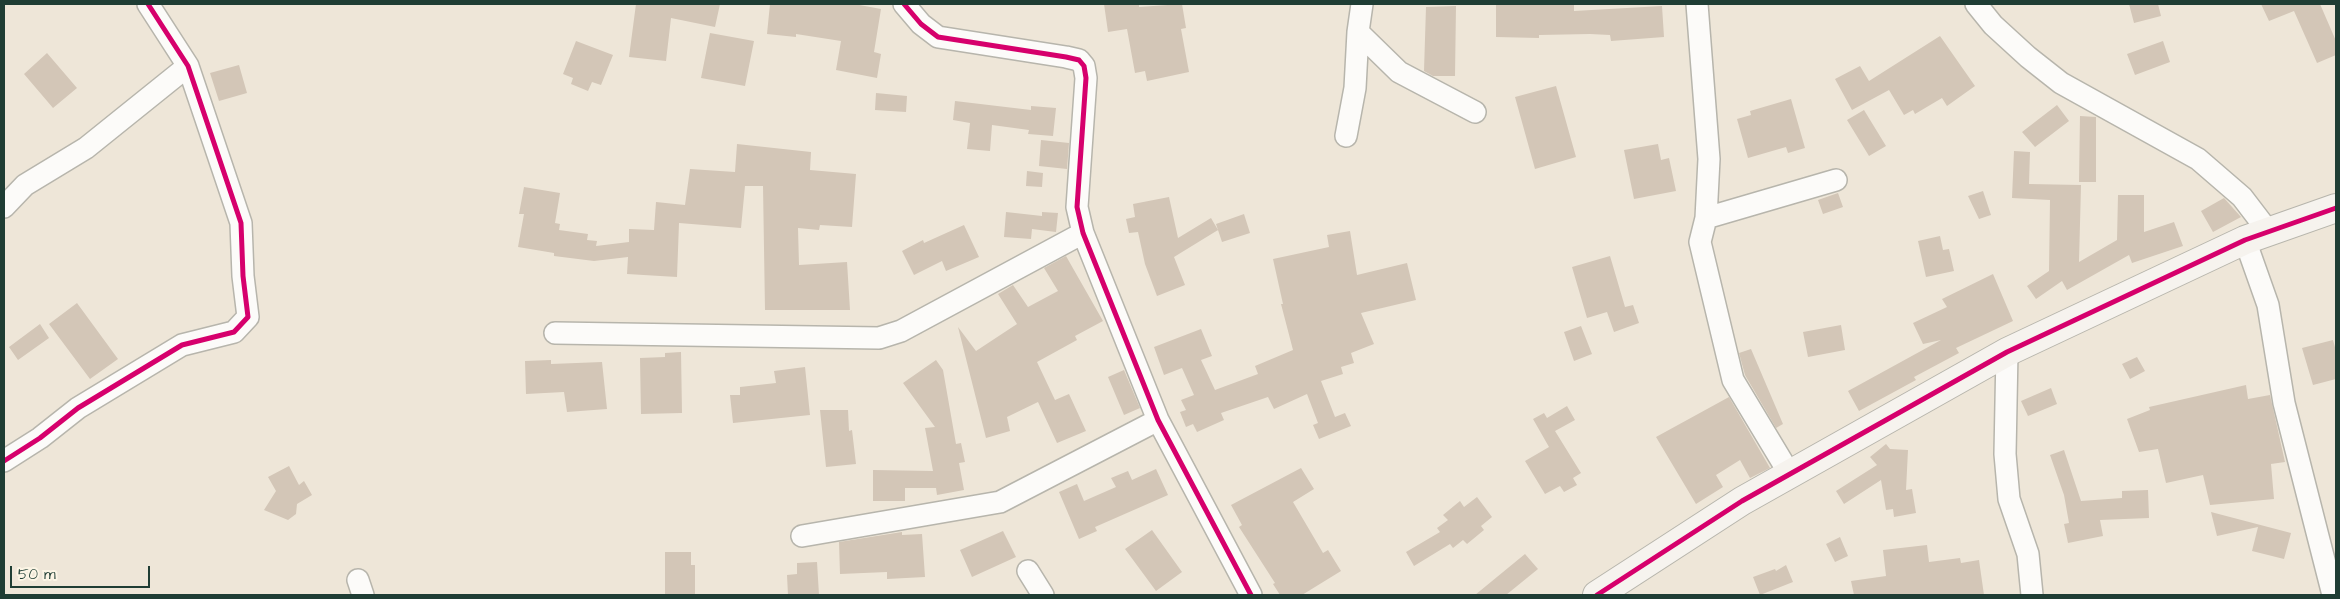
<!DOCTYPE html>
<style>
body{margin:0}
#map{position:relative;width:2340px;height:599px;overflow:hidden;background:#eee6d8;font-family:"Architects Daughter",sans-serif}
canvas{display:block}
.frame{position:absolute;inset:0;border:5px solid #1f3d34;pointer-events:none}
.scale{position:absolute;left:10px;top:566px;width:140px;height:22px;box-sizing:border-box;border:2px solid #1f3d34;border-top:0;padding-left:6px;font-size:15px;line-height:18px;white-space:nowrap;color:#1f3d34;-webkit-text-stroke:4px #fcf5e5;paint-order:stroke}
</style>
<div id="map">
<canvas width="2340" height="599"></canvas>
<div class="frame"></div>
<div class="scale">50 m</div>
</div>
<script>
const c = document.querySelector('canvas').getContext('2d');
c.lineJoin = 'round';
function fill(path, color) {
  c.fillStyle = color;
  c.fill(path, 'evenodd');
}
function toPath(rows) {
  const path = new Path2D();
  for (const r of rows) {
    path.moveTo(r[0], r[1]);
    for (let i = 2; i < r.length; i += 2) path.lineTo(r[i], r[i + 1]);
  }
  return path;
}
function strokePath(path, color, width, dash) {
  c.strokeStyle = color;
  c.lineWidth = width;
  c.lineCap = dash ? 'butt' : 'round';
  c.setLineDash(dash || []);
  c.stroke(path);
}
fill(toPath([
 [636,4,720,4,715,27,671,18,666,61,629,57],
 [770,4,854,4,881,9,874,52,881,54,877,78,836,70,841,41,796,34,796,37,767,34],
 [1104,4,1139,4,1139,7,1182,4,1186,28,1181,29,1189,72,1147,81,1145,71,1135,73,1127,29,1108,32],
 [1496,4,1574,5,1574,11,1662,6,1664,37,1611,41,1610,35,1590,34,1539,35,1539,38,1496,37],
 [2129,4,2158,4,2161,16,2134,23],
 [2261,4,2320,4,2336,41,2336,55,2317,63,2294,11,2269,21],
 [1456,6,1455,76,1433,76,1424,71,1426,7],
 [710,33,754,41,745,86,701,78],
 [1940,36,1975,86,1947,106,1942,98,1915,114,1913,110,1904,115,1889,90,1852,110,1835,79,1860,66,1869,81],
 [576,41,613,55,601,85,592,82,588,91,571,84,573,78,563,74],
 [2163,41,2170,62,2135,75,2127,54],
 [47,53,77,88,53,108,24,74],
 [239,65,247,93,219,101,210,73],
 [1556,86,1576,157,1535,169,1515,97],
 [876,93,907,96,906,112,875,110],
 [1791,99,1805,148,1788,153,1786,147,1748,158,1737,119,1751,115,1750,111],
 [955,101,1031,110,1031,106,1056,108,1053,136,1028,134,1029,130,992,125,990,151,967,149,970,123,953,120],
 [2057,105,2069,121,2035,147,2022,132],
 [1864,110,1886,146,1869,156,1847,120],
 [2080,116,2096,117,2096,182,2079,182],
 [1041,140,1069,143,1067,169,1039,166],
 [737,144,811,152,810,170,856,174,852,227,820,225,819,230,798,228,799,265,847,262,850,310,765,310,763,186,745,186,741,228,679,223,677,277,627,274,628,257,594,261,554,256,554,253,518,247,524,214,519,214,524,187,560,193,555,223,560,224,559,230,588,234,587,240,597,241,596,246,629,242,629,229,654,230,656,202,685,205,690,169,735,172],
 [1658,144,1661,160,1669,158,1676,191,1634,199,1624,150],
 [2014,151,2030,152,2029,184,2081,185,2079,262,2117,240,2118,195,2144,195,2144,232,2174,222,2183,246,2132,263,2129,255,2067,290,2062,281,2036,299,2027,286,2049,271,2050,200,2012,198],
 [1027,171,1043,173,1042,187,1026,186],
 [1983,191,1991,215,1979,219,1968,196],
 [1838,193,1843,207,1823,214,1818,200],
 [1169,197,1178,238,1211,218,1218,230,1174,257,1185,285,1157,296,1145,264,1138,232,1129,233,1126,219,1135,217,1133,204],
 [2224,198,2241,217,2213,232,2201,211],
 [1006,212,1042,216,1042,212,1058,213,1056,232,1032,229,1031,239,1004,237],
 [1244,214,1250,233,1222,242,1216,224],
 [964,225,979,257,946,271,942,261,914,275,902,251,923,240,924,243],
 [1350,231,1357,275,1407,263,1416,300,1361,313,1374,344,1351,353,1354,363,1341,367,1343,374,1321,381,1335,417,1345,413,1351,426,1319,439,1313,425,1318,423,1307,394,1274,409,1268,397,1221,413,1224,420,1197,432,1193,424,1186,427,1180,412,1186,410,1181,400,1194,395,1182,368,1164,375,1154,347,1201,329,1212,356,1201,360,1215,390,1258,374,1255,366,1293,350,1281,304,1283,304,1273,259,1329,247,1327,235],
 [1940,236,1943,250,1949,249,1954,271,1926,277,1918,241],
 [1066,256,1103,321,1075,336,1077,340,1037,362,1055,400,1069,394,1086,431,1057,443,1038,402,1007,417,1010,431,986,438,958,327,976,351,1017,324,998,294,1013,285,1028,307,1058,291,1044,268],
 [1610,256,1625,307,1633,305,1639,323,1614,332,1607,312,1587,318,1572,267],
 [1993,274,2013,321,1956,348,1959,353,1914,377,1916,380,1859,411,1848,391,1941,340,1923,344,1913,323,1947,307,1942,299],
 [77,303,118,359,90,379,49,324],
 [40,324,49,338,18,360,9,347],
 [1841,325,1845,350,1808,357,1803,332],
 [1581,326,1592,354,1574,361,1564,332],
 [2333,340,2336,351,2336,379,2313,385,2302,348],
 [1751,349,1783,424,1776,428,1745,375,1739,353],
 [681,352,682,413,641,414,640,358,665,357,665,353],
 [2137,357,2145,371,2130,379,2122,364],
 [551,360,551,364,602,362,607,409,567,412,564,392,526,394,525,361],
 [936,360,943,370,956,444,961,443,965,462,959,463,964,490,937,495,936,488,905,488,905,501,873,501,873,470,933,471,925,428,935,427,903,383],
 [805,367,810,415,733,423,730,395,740,395,740,387,776,383,774,371],
 [1124,370,1140,408,1124,415,1108,377],
 [2246,385,2248,399,2270,395,2285,462,2271,464,2274,499,2210,505,2203,475,2166,483,2158,449,2139,452,2127,419,2150,410,2149,407],
 [2051,388,2057,404,2028,416,2021,401],
 [1729,397,1770,468,1750,478,1740,460,1716,475,1723,487,1696,504,1656,437],
 [1567,406,1575,420,1555,431,1581,473,1573,478,1577,485,1564,492,1560,486,1545,494,1525,461,1549,447,1533,419,1544,413,1547,418],
 [820,410,848,410,849,431,852,430,856,464,826,467],
 [1886,444,1890,449,1908,450,1906,490,1912,489,1916,513,1894,517,1893,509,1886,510,1881,480,1844,504,1836,491,1877,465,1870,457],
 [2064,450,2081,501,2122,498,2122,491,2148,490,2149,518,2100,520,2103,536,2068,543,2064,524,2069,523,2064,495,2050,455],
 [289,466,299,485,304,481,312,495,297,504,296,514,288,520,264,510,276,491,268,477],
 [1301,468,1314,489,1293,502,1323,553,1328,550,1341,571,1302,595,1280,595,1273,584,1275,583,1239,527,1242,525,1231,505],
 [1156,469,1168,495,1095,527,1097,531,1079,539,1059,492,1077,484,1084,501,1116,487,1111,478,1128,471,1132,480],
 [1477,497,1492,517,1481,526,1484,530,1467,544,1463,540,1453,548,1450,544,1414,566,1406,552,1440,532,1437,528,1448,520,1443,515,1460,501,1464,507],
 [2211,512,2291,533,2284,559,2252,551,2258,527,2217,536],
 [1152,530,1182,572,1156,591,1125,549],
 [1003,531,1016,557,972,577,960,550],
 [902,532,902,535,922,534,925,577,887,579,887,572,840,574,839,542],
 [1840,537,1848,556,1835,562,1826,544],
 [1927,545,1929,562,1960,558,1961,563,1979,560,1984,595,1854,595,1851,581,1886,576,1883,550],
 [665,552,691,552,691,565,695,565,695,595,665,595],
 [1525,554,1538,569,1506,595,1475,595],
 [817,562,819,595,788,595,787,575,797,574,797,563],
 [1786,565,1793,582,1760,595,1753,577,1775,569,1776,571]
]), '#d3c6b7');
const street = toPath([
 [904,4,921,24,938,37,1066,57,1079,60,1084,66,1086,78,1077,207,1083,233,1158,420,1251,595],
 [1697,4,1709,159,1706,218,1700,242,1733,380,1789,473],
 [1976,4,1993,25,2028,57,2061,83,2198,159,2242,197,2268,231],
 [1358,32,1399,72,1475,112],
 [1346,136,1355,88,1358,32,1362,4],
 [4,207,25,185,86,148,188,66],
 [1706,218,1836,180],
 [2245,240,2268,305,2284,403,2333,595],
 [555,333,879,338,901,331,1083,233],
 [2007,352,2005,454,2009,499,2028,554,2032,595],
 [4,461,40,438,78,408,182,345,234,332,248,317,243,276,241,223,188,66,148,4],
 [802,536,1000,502,1158,420],
 [1028,571,1043,595],
 [358,580,363,595]
]);
const secondary = toPath([
 [1597,595,1742,501,2007,352,2245,240,2336,208]
]);
strokePath(street, '#b7b5ac', 24);
strokePath(secondary, '#b7b5ac', 30);
strokePath(street, '#fcfbf9', 21);
strokePath(secondary, '#f6f3ee', 28);
strokePath(toPath([
 [904,4,921,24,938,37,1066,57,1079,60,1084,66,1086,78,1077,207,1083,233,1158,420,1251,595],
 [4,461,40,438,78,408,182,345,234,332,248,317,243,276,241,223,188,66,148,4],
 [1597,595,1742,501,2007,352,2245,240,2336,208]
]), '#d6006c', 5);
</script>
